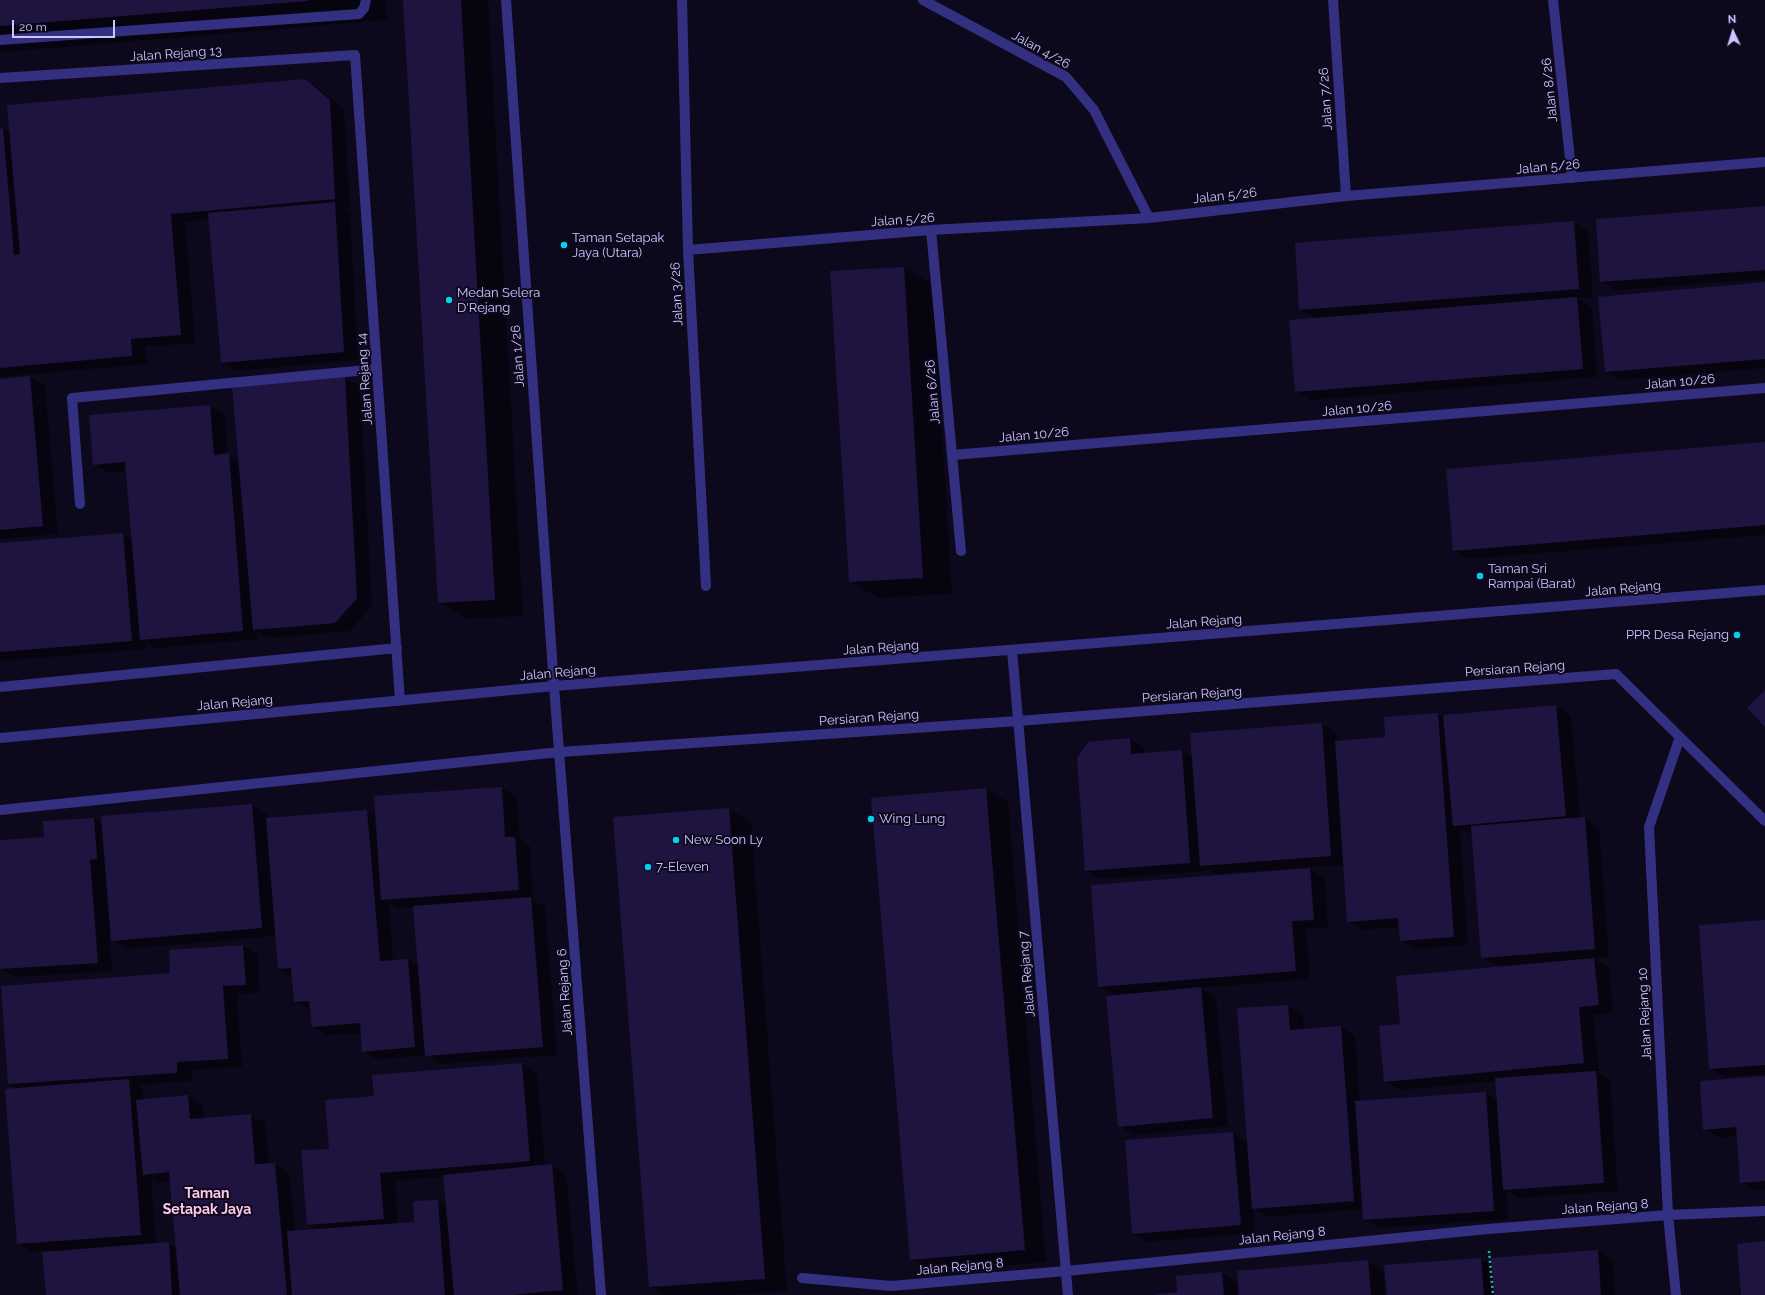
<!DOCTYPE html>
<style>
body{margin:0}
#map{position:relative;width:1765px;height:1295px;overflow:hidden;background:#0d091d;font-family:Raleway,sans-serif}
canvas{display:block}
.north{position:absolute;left:1713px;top:12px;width:40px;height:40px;-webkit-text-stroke:3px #0d091d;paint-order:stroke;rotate:356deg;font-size:11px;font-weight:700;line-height:16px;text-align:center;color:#cdc5ff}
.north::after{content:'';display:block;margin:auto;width:14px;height:18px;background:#cdc5ff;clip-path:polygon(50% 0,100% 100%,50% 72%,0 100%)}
.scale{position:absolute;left:12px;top:20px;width:103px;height:18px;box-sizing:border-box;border:2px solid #cdc5ff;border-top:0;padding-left:5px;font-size:12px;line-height:14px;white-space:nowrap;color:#cdc5ff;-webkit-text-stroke:3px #0d091d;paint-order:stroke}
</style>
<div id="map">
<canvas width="1765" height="1295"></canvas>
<div class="north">N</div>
<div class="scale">20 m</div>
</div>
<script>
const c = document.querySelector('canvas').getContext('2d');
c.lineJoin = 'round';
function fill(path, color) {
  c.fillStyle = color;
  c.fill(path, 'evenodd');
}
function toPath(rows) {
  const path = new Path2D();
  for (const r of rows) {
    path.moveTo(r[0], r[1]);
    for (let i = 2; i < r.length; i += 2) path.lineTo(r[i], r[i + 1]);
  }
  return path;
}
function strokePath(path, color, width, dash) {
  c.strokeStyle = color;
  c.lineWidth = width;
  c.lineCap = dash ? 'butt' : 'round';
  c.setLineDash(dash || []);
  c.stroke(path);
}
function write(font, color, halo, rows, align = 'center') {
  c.font = font + ' Raleway,sans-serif';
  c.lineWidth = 4;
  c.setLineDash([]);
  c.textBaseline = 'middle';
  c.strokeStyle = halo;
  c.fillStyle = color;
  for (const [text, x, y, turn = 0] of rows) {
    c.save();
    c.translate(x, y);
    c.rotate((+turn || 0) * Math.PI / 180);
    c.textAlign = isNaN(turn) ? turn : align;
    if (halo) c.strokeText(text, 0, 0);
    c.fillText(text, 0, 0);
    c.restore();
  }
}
fill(toPath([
 [0,0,385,0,387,20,3,52,0,51],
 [404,0,488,0,523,616,467,619,439,602],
 [305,80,320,89,344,110,350,207,343,208,350,212,358,360,236,371,221,363,209,219,185,222,195,343,145,347,147,364,0,377,0,130,3,129,11,134],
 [1765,207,1765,279,1616,290,1601,281],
 [1573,222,1588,231,1593,297,1576,298,1592,307,1597,377,1311,400,1296,391,1316,319,1300,310],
 [904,268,933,284,952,594,878,598,850,581,831,272],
 [1765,284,1765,368,1620,380,1606,372],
 [30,377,45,385,58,534,0,539,0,380],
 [345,378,360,387,372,606,350,631,269,638,257,631,258,639,156,648,146,642,146,649,0,661,0,544,122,534,133,540,127,471,109,473,94,464,210,406,225,414,228,454,240,461],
 [1765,443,1765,535,1469,559,1454,551],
 [1556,706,1571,715,1580,818,1585,818,1599,827,1609,957,1593,958,1609,967,1613,1013,1593,1015,1599,1071,1595,1071,1610,1080,1618,1191,1519,1198,1507,1191,1508,1219,1379,1228,1364,1220,1363,1209,1268,1217,1253,1208,1255,1233,1147,1242,1133,1234,1233,1133,1248,1142,1238,1009,1288,1006,1303,1014,1304,1030,1341,1027,1355,1036,1360,1102,1485,1093,1498,1100,1496,1081,1399,1090,1385,1082,1401,1025,1509,966,1509,965,1497,966,1482,957,1473,833,1469,834,1460,828,1468,945,1415,949,1401,940,1400,927,1363,930,1348,921,1344,865,1216,874,1205,867,1205,871,1101,879,1086,871,1130,739,1145,748,1145,754,1182,751,1193,758,1322,724,1337,733,1337,741,1386,738,1438,714,1445,718],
 [502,788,517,797,520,840,530,846,533,900,545,907,557,1055,441,1064,426,1055,378,1060,363,1051,362,1033,327,1035,313,1027,310,1010,295,1001,293,977,279,969,276,936,127,949,110,939,112,971,16,977,1,969,0,841,45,838,44,822,94,819,102,823,252,805,267,814,267,819,367,811,376,816],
 [389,903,397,908,414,907,419,966,408,960,393,961],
 [986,789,1008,802,1046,1262,933,1272,911,1259],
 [729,809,751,822,787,1291,730,1295,664,1295,650,1287,614,818],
 [1310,869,1325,878,1328,928,1306,929,1310,979,1200,988,1216,997,1228,1126,1134,1135,1119,1126,1117,996,1099,986,1092,886],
 [1765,921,1765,1074,1725,1077,1710,1068],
 [243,946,258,955,260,993,237,994,242,1067,191,1070,192,1081,136,1085,143,1089,144,1100,187,1096,202,1105,204,1119,250,1115,265,1123,269,1164,274,1164,289,1172,295,1231,317,1230,308,1225,330,1149,375,1097,373,1076,522,1064,537,1073,545,1166,552,1165,566,1174,578,1295,47,1295,43,1251,33,1252,18,1244,18,1089,9,1084,172,974],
 [444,1177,446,1206,438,1201,416,1223,398,1224,395,1181],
 [151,1178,159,1183,171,1181,177,1248,168,1243,156,1244],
 [1765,1077,1765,1190,1756,1191,1741,1182,1738,1136,1719,1138,1704,1129],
 [1598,1251,1613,1260,1615,1295,1388,1295,1481,1259,1493,1266],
 [1368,1261,1383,1270,1385,1295,1240,1295],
 [1222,1273,1236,1281,1238,1295,1151,1295,1179,1293]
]), '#0007');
fill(toPath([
 [0,0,308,0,308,1,0,26],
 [403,0,461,0,495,600,438,603],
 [305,79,330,100,335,199,171,214,181,335,131,339,132,356,0,368,0,129,3,128,14,255,20,254,7,105],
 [335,202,344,352,221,363,208,213],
 [1765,206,1765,270,1600,282,1596,219],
 [1574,221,1579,289,1299,310,1295,243],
 [904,267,923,578,849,582,830,271],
 [1765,282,1765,359,1605,372,1598,297],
 [1577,297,1583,369,1295,392,1289,320],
 [30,376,43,526,0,530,0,379],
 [345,377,357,598,335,623,253,630,232,387],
 [210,405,214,455,229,453,243,631,140,640,125,462,93,465,89,415],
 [1765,442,1765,525,1453,551,1446,469],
 [123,533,132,641,0,652,0,543],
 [1765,690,1765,727,1747,708],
 [1556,705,1566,816,1453,826,1443,715],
 [1438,713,1454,937,1400,941,1398,918,1347,922,1335,741,1385,737,1384,717],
 [1322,723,1331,856,1200,866,1190,733],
 [1130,738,1131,754,1182,750,1190,863,1085,871,1077,758,1088,742],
 [502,787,505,837,515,837,519,890,381,900,374,796],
 [986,788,1025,1250,910,1260,871,798],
 [252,804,262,928,111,941,101,816],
 [729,808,765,1279,649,1287,613,817],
 [367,810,380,961,408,959,415,1047,362,1052,360,1023,312,1027,309,1001,294,1002,291,968,278,969,266,818],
 [1585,817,1595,949,1481,958,1471,826],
 [94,818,97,859,90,860,98,963,0,969,0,840,44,837,43,821],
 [1310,868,1314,920,1292,921,1296,971,1098,987,1091,885],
 [531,897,543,1047,425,1056,413,906],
 [1765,920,1765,1065,1709,1069,1699,925],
 [243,945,246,985,223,986,228,1059,177,1062,177,1073,8,1084,1,986,170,973,169,950],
 [1594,958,1599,1005,1579,1007,1584,1063,1384,1082,1379,1026,1400,1024,1396,976],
 [1201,987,1213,1118,1118,1127,1106,996],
 [1288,1005,1290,1030,1341,1026,1354,1201,1252,1209,1237,1008],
 [522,1063,530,1161,380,1173,384,1219,307,1225,301,1150,329,1149,325,1100,374,1096,372,1075],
 [1596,1071,1604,1183,1503,1190,1495,1078],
 [1765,1076,1765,1181,1740,1183,1736,1127,1703,1130,1700,1081],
 [129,1079,141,1235,17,1244,5,1089],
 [1486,1092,1494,1211,1363,1220,1355,1101],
 [188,1095,190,1119,251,1114,255,1164,275,1163,287,1295,180,1295,169,1172,143,1175,136,1100],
 [1233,1132,1241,1225,1132,1234,1125,1140],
 [552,1164,563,1290,512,1295,454,1295,443,1175],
 [438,1200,445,1295,292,1295,287,1231,414,1222,413,1201],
 [1765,1241,1765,1295,1741,1295,1737,1244],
 [169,1242,172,1295,46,1295,42,1252],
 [1598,1250,1601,1295,1494,1295,1491,1258],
 [1481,1258,1484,1295,1387,1295,1384,1265],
 [1368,1260,1371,1295,1239,1295,1237,1271],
 [1222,1272,1224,1295,1153,1295,1177,1292,1176,1276]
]), '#1e143f');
strokePath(toPath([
 [1489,1251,1493,1295]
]), '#21b7b2', 2.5, [2, 3]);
strokePath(toPath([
 [506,0,554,686,601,1295],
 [682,0,688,250,706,586],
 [923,0,1066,77,1094,110,1149,218],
 [1333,0,1346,196],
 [1553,0,1572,178],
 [0,40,359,14,364,8,366,0],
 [0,78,355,55,400,701],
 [931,230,961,551],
 [688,250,931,230,1149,218,1346,196,1765,162],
 [952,455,1765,388],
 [80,504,72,398,377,369],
 [1012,650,1068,1295],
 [0,687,397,648],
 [0,738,554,686,1765,590],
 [0,810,560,752,1018,721,1616,674,1765,821],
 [802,1278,891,1286,1066,1271,1488,1229,1668,1215,1765,1211],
 [1676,1295,1668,1215,1649,827,1680,737]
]), '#343081', 10);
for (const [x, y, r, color] of [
 [564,245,4,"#00d3f0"],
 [449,300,4,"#00d3f0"],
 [1480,576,4,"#00d3f0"],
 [1737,635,4,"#00d3f0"],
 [871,819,4,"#00d3f0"],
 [676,840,4,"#00d3f0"],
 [648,867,4,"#00d3f0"]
]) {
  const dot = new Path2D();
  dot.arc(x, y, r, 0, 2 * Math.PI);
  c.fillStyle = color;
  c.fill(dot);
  strokePath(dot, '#0d091d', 1.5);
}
write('13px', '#cdc5ff', '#0d091d', [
 ["Jalan 4/26",1041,50,29],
 ["Jalan Rejang 13",176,54,-4],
 ["Jalan 8/26",1550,90,-96],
 ["Jalan 7/26",1326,99,-94],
 ["Jalan 5/26",1548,167,-5],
 ["Jalan 5/26",1225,196,-6],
 ["Jalan 5/26",903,220,-4],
 ["Jalan 3/26",677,294,-93],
 ["Jalan 1/26",518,356,-94],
 ["Jalan Rejang 14",365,379,-94],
 ["Jalan 10/26",1680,382,-5],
 ["Jalan 6/26",933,392,-95],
 ["Jalan 10/26",1357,409,-5],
 ["Jalan 10/26",1034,435,-5],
 ["Jalan Rejang",1623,589,-5],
 ["Jalan Rejang",1204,622,-4],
 ["Jalan Rejang",881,648,-4],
 ["Persiaran Rejang",1515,669,-4],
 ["Jalan Rejang",558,673,-5],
 ["Persiaran Rejang",1192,695,-4],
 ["Jalan Rejang",235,703,-5],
 ["Persiaran Rejang",869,718,-4],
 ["Jalan Rejang 7",1027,974,-95],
 ["Jalan Rejang 6",565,992,-94],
 ["Jalan Rejang 10",1645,1014,-93],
 ["Jalan Rejang 8",1605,1207,-4],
 ["Jalan Rejang 8",1282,1236,-6],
 ["Jalan Rejang 8",960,1267,-5]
]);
write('13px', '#cdc5ff', '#0d091d', [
 ["Taman Setapak",572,238],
 ["Jaya (Utara)",572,253],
 ["Medan Selera",457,293],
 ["D'Rejang",457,308],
 ["Taman Sri",1488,569],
 ["Rampai (Barat)",1488,584],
 ["PPR Desa Rejang",1729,635,"right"],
 ["Wing Lung",879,819],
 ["New Soon Ly",684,840],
 ["7-Eleven",656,867]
], 'left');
write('bold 14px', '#ffc7e9', '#0d091d', [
 ["Taman",207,1194],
 ["Setapak Jaya",207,1210]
]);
</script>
